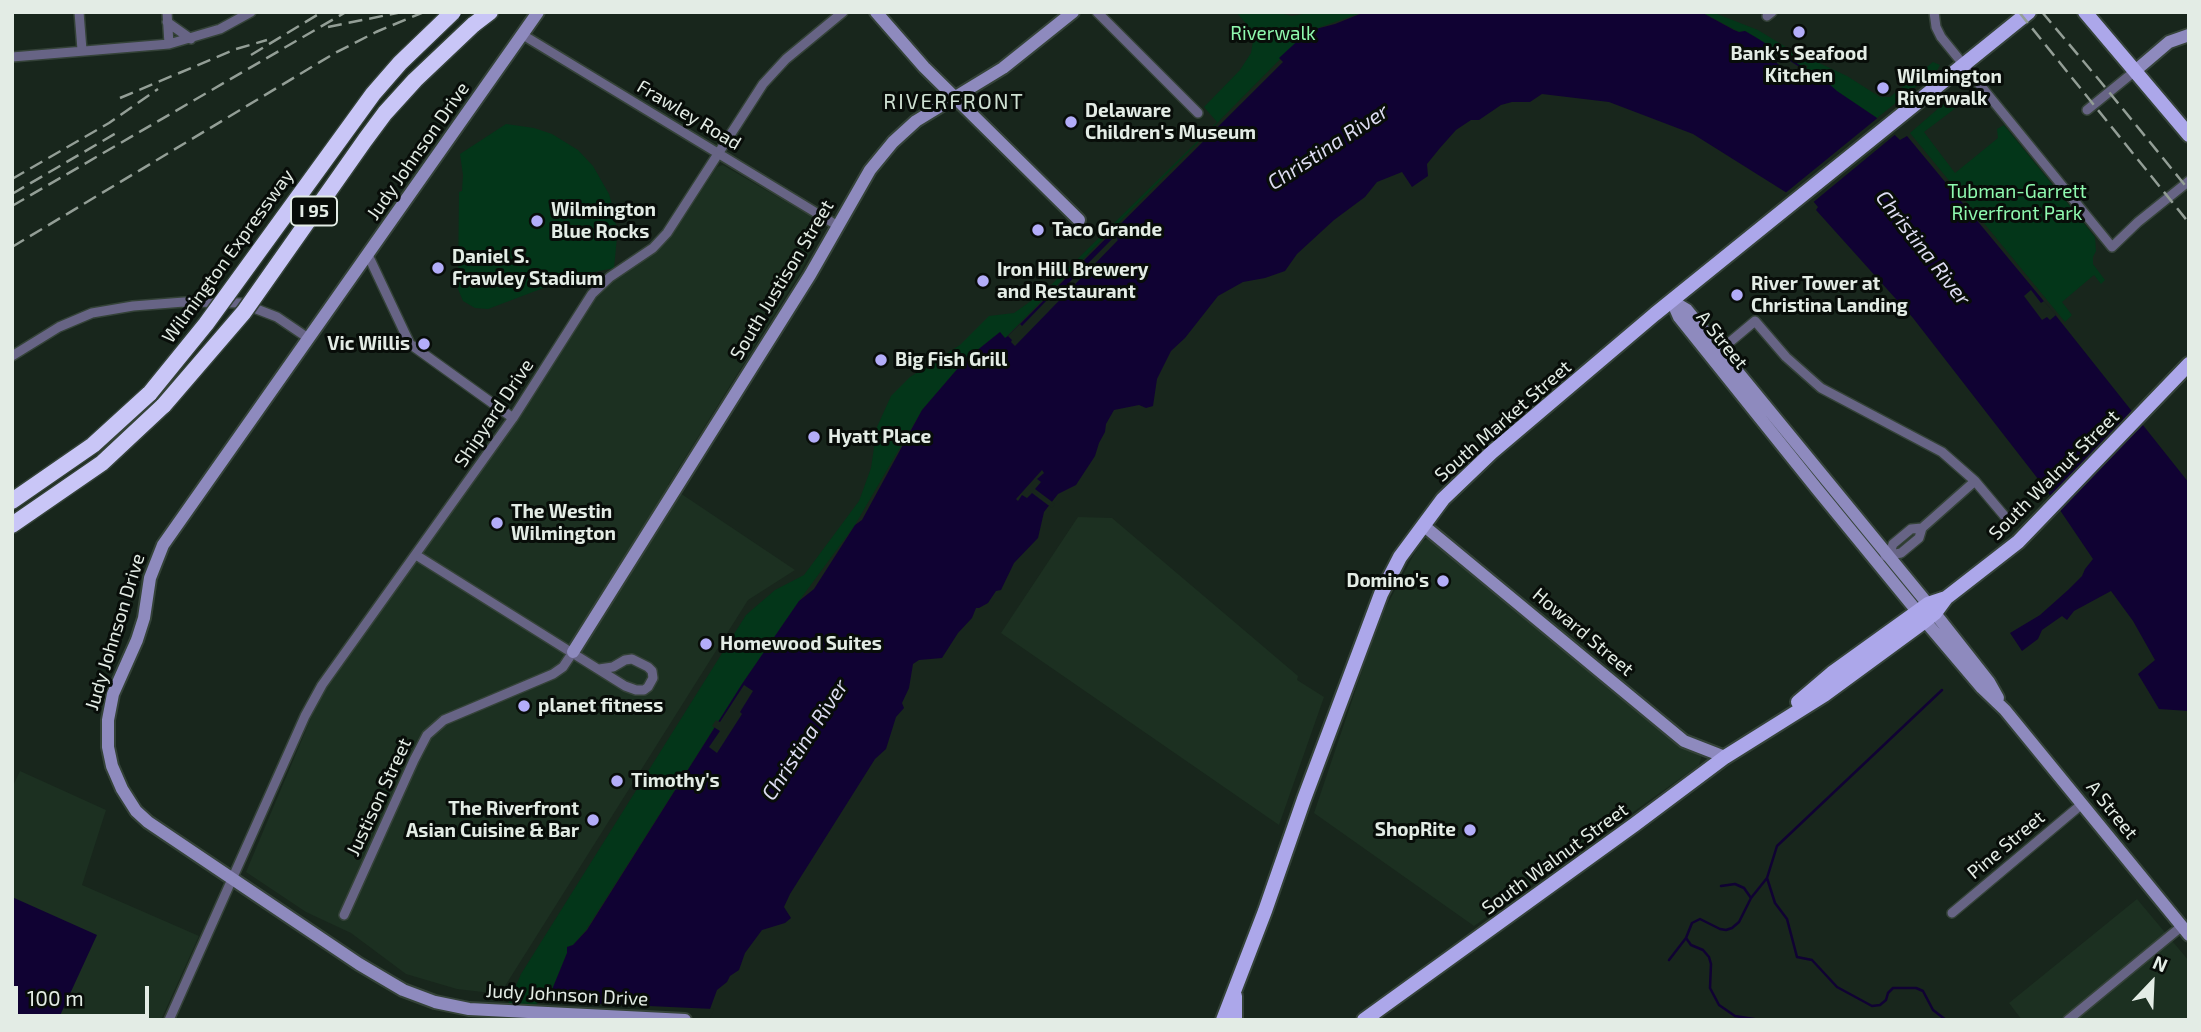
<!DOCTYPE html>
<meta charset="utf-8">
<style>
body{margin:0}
#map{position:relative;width:2201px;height:1032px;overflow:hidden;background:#18261c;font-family:"Exo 2",sans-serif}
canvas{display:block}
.frame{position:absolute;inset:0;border:14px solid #e3ece5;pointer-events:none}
.north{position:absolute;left:2117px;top:948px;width:70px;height:70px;-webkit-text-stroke:5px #080d09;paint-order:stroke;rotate:23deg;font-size:19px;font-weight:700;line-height:28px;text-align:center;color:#e3ece5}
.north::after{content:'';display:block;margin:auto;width:24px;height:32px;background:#e3ece5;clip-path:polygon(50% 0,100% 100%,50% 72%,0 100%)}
.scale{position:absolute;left:14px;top:986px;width:135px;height:32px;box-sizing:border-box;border:4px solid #e3ece5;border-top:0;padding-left:9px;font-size:21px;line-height:24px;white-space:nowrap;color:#e3ece5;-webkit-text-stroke:5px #080d09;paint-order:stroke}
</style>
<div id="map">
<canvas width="2201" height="1032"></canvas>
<div class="frame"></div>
<div class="north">N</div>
<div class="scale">100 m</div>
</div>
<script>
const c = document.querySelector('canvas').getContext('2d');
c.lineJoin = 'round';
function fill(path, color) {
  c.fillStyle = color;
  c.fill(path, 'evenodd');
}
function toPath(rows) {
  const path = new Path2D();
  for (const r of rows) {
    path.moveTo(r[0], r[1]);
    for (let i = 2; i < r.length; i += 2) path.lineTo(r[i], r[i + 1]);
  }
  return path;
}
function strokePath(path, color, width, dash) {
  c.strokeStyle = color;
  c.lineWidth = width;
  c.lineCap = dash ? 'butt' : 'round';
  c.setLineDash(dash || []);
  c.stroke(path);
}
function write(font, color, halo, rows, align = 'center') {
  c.font = font + ' "Exo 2",sans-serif';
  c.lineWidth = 6;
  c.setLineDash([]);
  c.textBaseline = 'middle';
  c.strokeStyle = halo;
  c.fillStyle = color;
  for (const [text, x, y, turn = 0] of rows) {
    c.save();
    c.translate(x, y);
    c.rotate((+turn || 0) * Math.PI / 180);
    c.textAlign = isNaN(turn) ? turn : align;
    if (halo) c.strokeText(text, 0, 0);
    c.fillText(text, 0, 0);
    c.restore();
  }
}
fill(toPath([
 [723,165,824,224,801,272,668,485,795,570,748,600,500,994,457,989,406,974,351,933,306,912,246,872,319,699,511,428,598,295,611,282,654,253,671,237,717,167],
 [1078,517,1112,518,1298,676,1297,680,1324,697,1279,825,1001,633],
 [1439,530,1682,734,1705,744,1699,765,1474,926,1314,813,1368,653,1386,607,1413,556,1422,542],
 [20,771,106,810,82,885,199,936,161,1020,12,1020,12,788],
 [2137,899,2189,961,2189,1020,2022,1020,2009,1003]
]), '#1c3021');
fill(toPath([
 [1236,12,1276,12,1292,16,1314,12,1364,12,1312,30,1305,34,1005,338,1000,332,965,360,922,410,855,525,799,601,742,684,586,930,573,945,567,947,567,953,549,997,536,1009,531,1020,501,1020,521,974,746,615,775,590,804,575,859,501,871,468,877,427,891,396,910,377,960,345,989,316,1014,313,1045,291,1217,122,1204,107,1240,70,1251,53,1253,41,1248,26],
 [1701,12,1712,12,1758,30,1789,49,1847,76,1880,97,1890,97,1933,62,1940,65,1938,69,1877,118,1836,91,1828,83,1745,31,1739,32],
 [1955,94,1969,98,1924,132,1955,173,1998,138,1997,129,2004,125,2095,237,2096,251,2093,257,2093,264,2105,280,2101,284,2094,275,2062,302,2072,315,2065,322,1910,133],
 [506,124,534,128,552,134,578,150,593,166,609,194,615,215,617,237,614,268,575,276,488,309,475,308,463,301,458,289,459,192,462,191,463,175,460,154]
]), '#033619');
fill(toPath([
 [1365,12,1701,12,1734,30,1739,32,1745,31,1757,38,1828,83,1837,91,1877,118,1900,140,1907,136,2057,317,2189,483,2189,711,2159,709,2138,674,2155,660,2133,621,2111,591,2074,611,2067,620,2062,616,2042,630,2038,639,2022,651,2010,633,2040,615,2068,590,2082,576,2085,569,2093,559,2045,488,1913,318,1816,210,1818,207,1799,184,1787,193,1693,134,1609,102,1542,94,1530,102,1512,102,1501,105,1479,120,1471,120,1456,130,1440,148,1427,164,1428,176,1412,187,1402,172,1377,182,1365,197,1334,220,1297,254,1285,271,1265,278,1243,282,1218,296,1185,338,1171,351,1157,379,1153,406,1146,408,1139,405,1114,410,1106,424,1105,432,1099,443,1095,456,1076,485,1058,494,1044,512,1038,538,1014,563,1001,590,996,591,988,603,979,608,976,608,972,618,958,633,942,658,919,660,913,664,909,688,902,703,904,708,896,717,886,749,875,759,790,894,784,907,791,918,785,923,762,930,745,953,739,970,730,976,727,982,717,990,706,1020,531,1020,536,1009,549,997,567,953,567,947,573,945,587,930,742,684,799,601,814,589,855,525,862,520,922,410,965,360,1000,332,1005,338,1008,336,1283,62,1279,58,1305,34,1312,30,1335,24],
 [12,897,97,935,58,1020,12,1020]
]), '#100233');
fill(toPath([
 [1776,52,1801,68,1804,64,1808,66,1802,74,1799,73,1796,77,1771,59],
 [1880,116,1897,133,1811,204,1798,189,1788,196,1783,195],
 [1115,236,1118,240,1015,346,1011,342,1012,340,1008,336,1020,324,1022,326,1050,297,1053,299],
 [2031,290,2041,303,2044,301,2056,315,2050,320,2047,317,2042,320,2024,296],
 [1042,470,1044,473,1037,479,1041,482,1035,489,1055,504,1052,508,1032,493,1027,498,1022,495,1018,501,1016,499],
 [744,685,753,691,740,712,742,714,717,753,709,747,720,731,712,726,716,720,720,722],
 [540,1001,714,1009,709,1020,528,1019,533,1007]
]), '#18261c');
strokePath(toPath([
 [1767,878,1775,903,1787,919,1797,957,1812,960,1837,987,1872,1006,1880,1005,1886,1000,1888,993,1893,988,1916,988,1923,991,1933,1010,1946,1020],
 [1721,886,1735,884,1744,888,1751,898,1767,878,1777,846,1942,690],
 [1686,938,1691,945,1703,950,1709,957,1711,964,1710,988,1719,1005,1735,1016,1760,1020],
 [1669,960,1686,938,1692,923,1700,919,1720,929,1726,930,1732,928,1739,922,1751,898]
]), '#100233', 2.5);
const street = toPath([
 [79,12,82,50],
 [167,12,169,44],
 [1097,12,1198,113],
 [1934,12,1936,27,1941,37,2112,247,2138,222,2189,181],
 [1767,16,1772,12],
 [167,22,191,39],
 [523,35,838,226],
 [12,57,169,44,220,29,251,12],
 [2087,110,2135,71],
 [368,255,410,344,513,418],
 [1718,352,1755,321,1786,357,1821,388,1942,452,1975,481,2007,519],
 [12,356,59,327,92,313,133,306,184,302,241,303,277,317,308,338],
 [416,555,625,686,636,690,644,690,648,687,653,678,652,671,648,667,632,659,625,660,613,667,599,669],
 [1889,555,1893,544,1911,529,1922,528],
 [1885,556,1901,553,1919,538,1922,528,1975,481],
 [1952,913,2082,804],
 [344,915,414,760,427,735,444,720,553,674,563,667,573,652],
 [169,1020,305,716,322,685,513,418,592,294,610,277,653,248,667,233,763,84,786,59,843,12],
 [2068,1020,2182,926]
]);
const secondary = toPath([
 [538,12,163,545,150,578,144,618,137,640,113,694,108,720,108,747,112,766,122,789,136,811,148,822,359,964,403,990,435,1002,469,1009,685,1020],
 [876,12,924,67,1079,220],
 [2135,71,2169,42,2189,35],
 [1672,301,1679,317,1817,489,1925,621,1982,688,2005,710,2189,935],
 [1672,301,1687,310,1923,598,1989,682,1998,698],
 [1423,525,1684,741,1725,757],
 [573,652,810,275,870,170,893,142,916,121,1003,68,1073,12]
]);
const primary = toPath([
 [2085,12,2189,135],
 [1798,702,1832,673,1928,604,1946,598],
 [1235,996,1235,1020],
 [1223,1020,1265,911,1304,799,1381,594,1400,557,1443,499,1491,453,1655,314,2029,12],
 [1364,1020,1634,825,1725,757,1824,695,1925,621,1935,613,1946,598,2018,542,2189,364]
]);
const highway = toPath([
 [473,25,490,12],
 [12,501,93,445,150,393],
 [12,525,102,463,164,405]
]);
strokePath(street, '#344238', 12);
strokePath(secondary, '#344238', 16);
strokePath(primary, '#344238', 18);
strokePath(highway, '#344238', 19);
strokePath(street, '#676485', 9);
strokePath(secondary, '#8e8abe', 12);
strokePath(primary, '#aca7ea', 14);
strokePath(highway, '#c9c6f7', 16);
strokePath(toPath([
 [2019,12,2189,223],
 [2042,12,2100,81,2189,190],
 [328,27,402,12],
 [251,55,322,12],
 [120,98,236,49,267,40],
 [12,179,109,123,158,89],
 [12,194,118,132],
 [12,206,346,12],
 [12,247,335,53,376,32,424,12]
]), '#939e96', 2.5, [14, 7]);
const highwayBridge = toPath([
 [150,393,206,324,373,94,400,63,453,12],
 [164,405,244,312,365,140,385,113,415,80,473,25]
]);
strokePath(highwayBridge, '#344238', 19, []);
strokePath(highwayBridge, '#c9c6f7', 16);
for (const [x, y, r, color] of [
 [1799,32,7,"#b3adf9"],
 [1883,88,7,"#b3adf9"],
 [1071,122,7,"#b3adf9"],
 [537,221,7,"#b3adf9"],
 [1038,230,7,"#b3adf9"],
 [438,268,7,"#b3adf9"],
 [983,281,7,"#b3adf9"],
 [1737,295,7,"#b3adf9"],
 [424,344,7,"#b3adf9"],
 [881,360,7,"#b3adf9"],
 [814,437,7,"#b3adf9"],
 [497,523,7,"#b3adf9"],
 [1443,581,7,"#b3adf9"],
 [706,644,7,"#b3adf9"],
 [524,706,7,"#b3adf9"],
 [617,781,7,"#b3adf9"],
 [593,820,7,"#b3adf9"],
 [1470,830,7,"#b3adf9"]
]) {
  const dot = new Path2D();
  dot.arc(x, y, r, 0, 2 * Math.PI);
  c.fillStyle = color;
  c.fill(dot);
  strokePath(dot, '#080d09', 2.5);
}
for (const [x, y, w] of [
 [314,211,46]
]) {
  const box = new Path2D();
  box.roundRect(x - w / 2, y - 14.5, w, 29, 5);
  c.fillStyle = '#080d09';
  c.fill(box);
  strokePath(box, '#e3ece5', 2);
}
write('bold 18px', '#e3ece5', null, [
 ["I 95",314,211]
]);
write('19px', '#8ff9af', '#080d09', [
 ["Riverwalk",1273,34],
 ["Tubman-Garrett",2017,192],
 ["Riverfront Park",2017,214]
]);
write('bold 19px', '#e3ece5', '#080d09', [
 ["Bank’s Seafood",1799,54,"center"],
 ["Kitchen",1799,76,"center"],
 ["Wilmington",1897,77],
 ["Riverwalk",1897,99],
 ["Delaware",1085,111],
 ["Children's Museum",1085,133],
 ["Wilmington",551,210],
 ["Blue Rocks",551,232],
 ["Taco Grande",1052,230],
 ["Daniel S.",452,257],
 ["Frawley Stadium",452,279],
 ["Iron Hill Brewery",997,270],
 ["and Restaurant",997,292],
 ["River Tower at",1751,284],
 ["Christina Landing",1751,306],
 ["Vic Willis",410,344,"right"],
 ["Big Fish Grill",895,360],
 ["Hyatt Place",828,437],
 ["The Westin",511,512],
 ["Wilmington",511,534],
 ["Domino's",1429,581,"right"],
 ["Homewood Suites",720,644],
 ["planet fitness",538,706],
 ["Timothy's",631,781],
 ["The Riverfront",579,809,"right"],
 ["Asian Cuisine & Bar",579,831,"right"],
 ["ShopRite",1456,830,"right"]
], 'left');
write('19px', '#e3ece5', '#080d09', [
 ["Frawley Road",689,115,31],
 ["Judy Johnson Drive",418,151,-55],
 ["Wilmington Expressway",228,256,-54],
 ["South Justison Street",782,280,-59],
 ["A Street",1722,340,51],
 ["Shipyard Drive",494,413,-56],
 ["South Market Street",1503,421,-41],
 ["South Walnut Street",2054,475,-45],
 ["Judy Johnson Drive",115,632,-73],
 ["Howard Street",1583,632,40],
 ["Justison Street",379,797,-65],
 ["A Street",2112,810,51],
 ["Pine Street",2006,845,-40],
 ["South Walnut Street",1555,859,-36],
 ["Judy Johnson Drive",567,995,3]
]);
c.letterSpacing = '2px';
write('21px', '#cfe1d3', '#080d09', [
 ["RIVERFRONT",954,102]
]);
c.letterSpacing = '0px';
write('italic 21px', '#dddcf1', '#080d09', [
 ["Christina River",1328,147,-33],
 ["Christina River",1923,248,52],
 ["Christina River",805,740,-57]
]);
</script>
